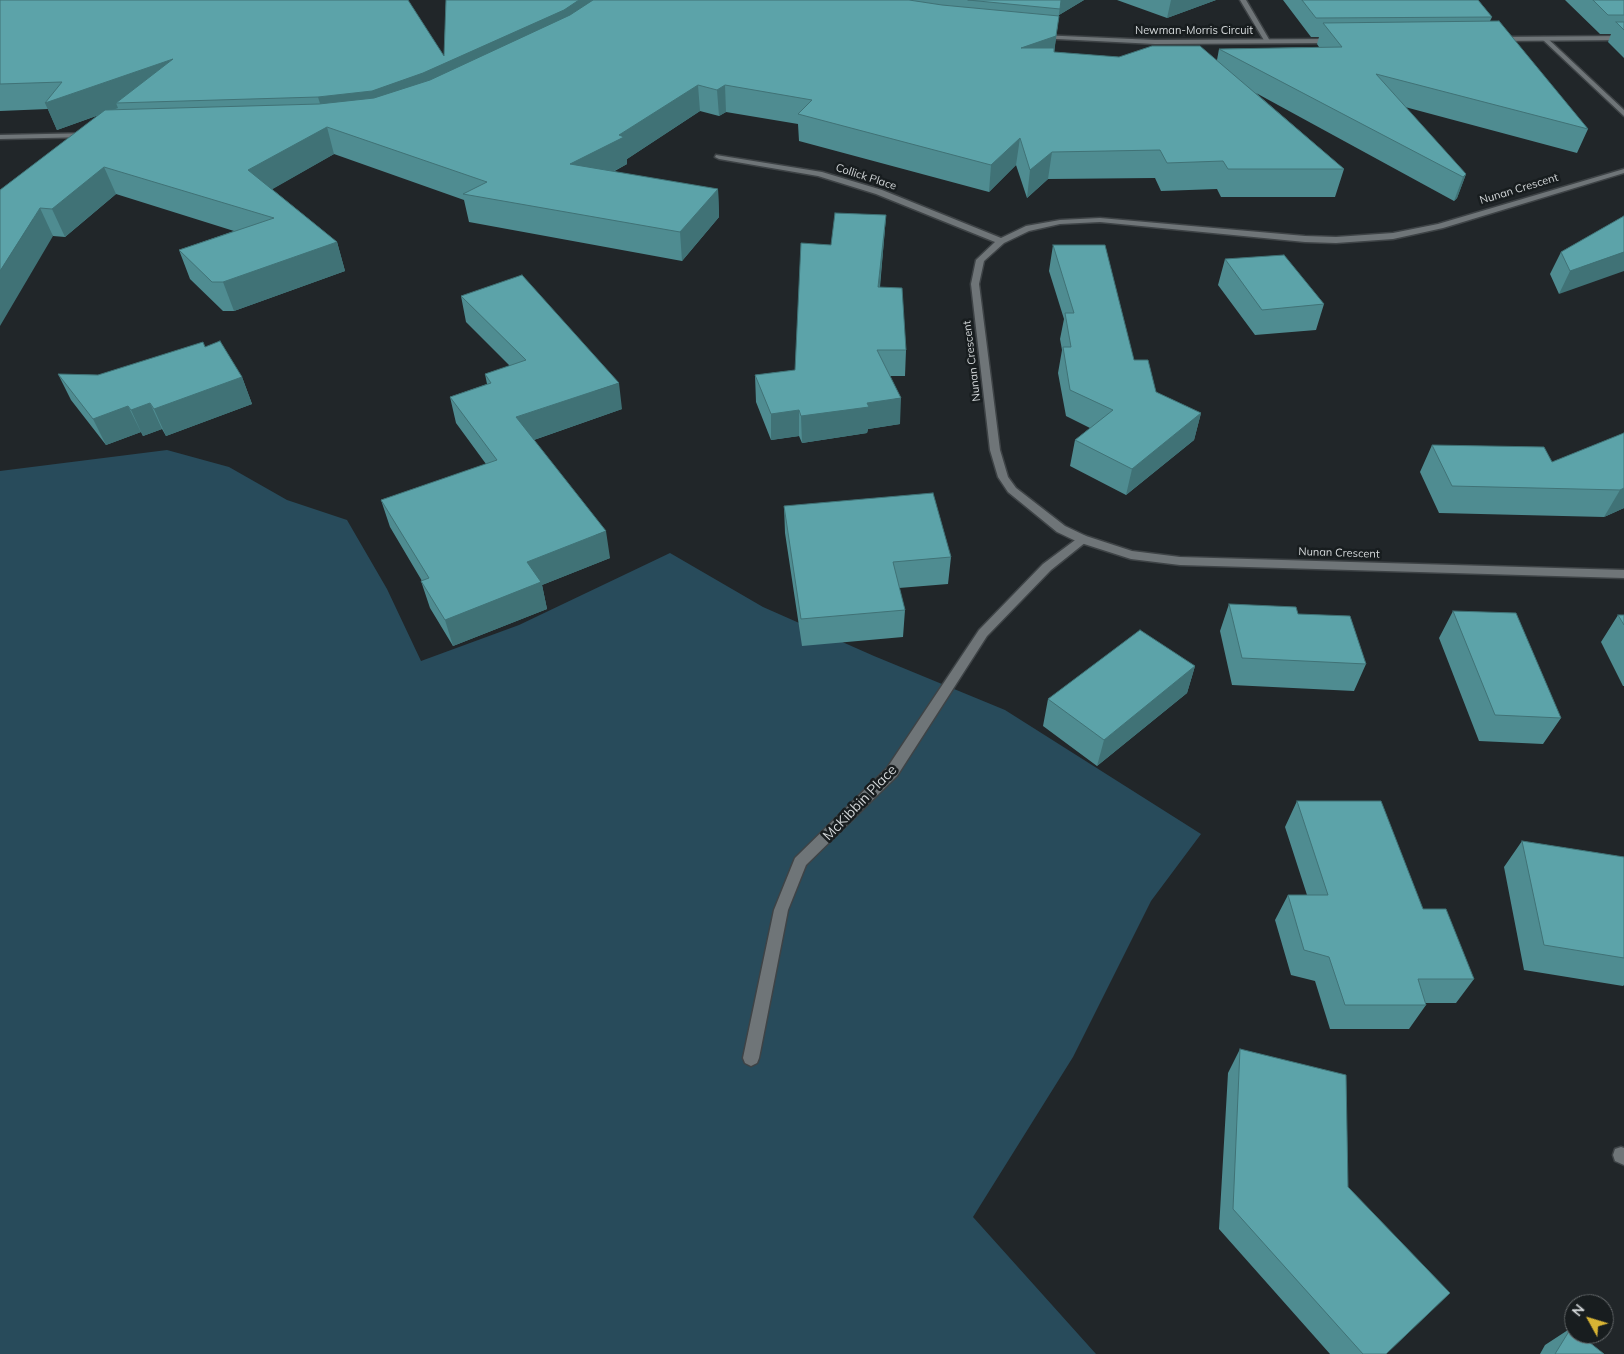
<!DOCTYPE html>
<style>
body{margin:0}
#map{position:relative;width:1624px;height:1354px;overflow:hidden;background:#212629;font-family:Mulish,sans-serif}
canvas{display:block}
.north{position:absolute;left:1564px;top:1294px;width:50px;height:50px;box-sizing:border-box;background:#181d1f;border:1px solid #636769;border-radius:50%;rotate:309deg;font-size:14px;font-weight:700;line-height:20px;text-align:center;color:#d3d7d9}
.north::after{content:'';display:block;margin:auto;width:18px;height:22px;background:#d8b434;clip-path:polygon(50% 0,100% 100%,50% 72%,0 100%)}
</style>
<div id="map">
<canvas width="1624" height="1354"></canvas>
<div class="north">N</div>
</div>
<script>
const c = document.querySelector('canvas').getContext('2d');
c.lineJoin = 'round';
function fill(path, color) {
  c.fillStyle = color;
  c.fill(path, 'evenodd');
}
function toPath(rows) {
  const path = new Path2D();
  for (const r of rows) {
    path.moveTo(r[0], r[1]);
    for (let i = 2; i < r.length; i += 2) path.lineTo(r[i], r[i + 1]);
  }
  return path;
}
function strokePath(path, color, width, dash) {
  c.strokeStyle = color;
  c.lineWidth = width;
  c.lineCap = dash ? 'butt' : 'round';
  c.setLineDash(dash || []);
  c.stroke(path);
}
function write(font, color, halo, rows, align = 'center') {
  c.font = font + ' Mulish,sans-serif';
  c.lineWidth = 5;
  c.setLineDash([]);
  c.textBaseline = 'middle';
  c.strokeStyle = halo;
  c.fillStyle = color;
  for (const [text, x, y, turn = 0] of rows) {
    c.save();
    c.translate(x, y);
    c.rotate((+turn || 0) * Math.PI / 180);
    c.textAlign = isNaN(turn) ? turn : align;
    if (halo) c.strokeText(text, 0, 0);
    c.fillText(text, 0, 0);
    c.restore();
  }
}
fill(toPath([
 [167,450,229,467,287,500,347,520,387,589,421,661,519,625,670,553,763,607,874,656,1005,710,1201,834,1151,901,1073,1057,973,1217,1096,1354,0,1354,0,471]
]), '#284b5b');
const service = toPath([
 [1082,535,1086,536,1088,539,1086,542,1051,570,987,636,897,776,806,865,788,910,759,1058,757,1063,751,1066,745,1063,743,1058,774,910,795,858,887,768,979,630,1043,564,1082,535]
]);
const minor = toPath([
 [1240,0,1246,0,1270,41,1269,42,1265,42,1240,0],
 [1542,37,1546,37,1624,110,1624,116,1542,39,1542,37],
 [92,133,93,135,89,137,0,139,0,135,92,133],
 [716,155,822,172,882,190,1001,238,1026,226,1060,220,1100,218,1305,236,1336,237,1393,233,1438,224,1624,169,1624,173,1443,228,1393,239,1336,243,1305,242,1100,222,1060,224,1029,231,1004,243,984,261,979,284,1000,450,1008,477,1016,488,1065,526,1086,536,1132,551,1180,557,1624,570,1624,578,1180,565,1131,559,1078,542,1057,532,1008,492,998,477,990,450,971,284,976,260,995,242,876,194,818,176,719,159,715,157,716,155],
 [1621,1147,1624,1148,1624,1165,1615,1161,1613,1155,1615,1149,1621,1147]
]);
const tertiary = toPath([
 [1039,35,1155,40,1334,39,1337,41,1334,43,1155,44,1037,38,1037,36,1039,35],
 [1624,36,1624,40,1497,41,1494,39,1497,37,1624,36]
]);
strokePath(service, '#3e4346', 3);
strokePath(minor, '#3e4346', 3);
strokePath(tertiary, '#3e4346', 3);
fill(service, '#6f7578');
fill(minor, '#6f7578');
fill(tertiary, '#6f7578');
fill(toPath([
 [0,0,444,56,446,0,1084,0,1059,15,1054,52,1119,57,1217,60,1219,49,1319,47,1317,44,1319,37,1311,37,1283,0,1478,0,1492,17,1490,21,1588,129,1577,153,1405,107,1466,174,1457,198,1454,201,1256,93,1344,169,1335,197,1221,197,1217,189,1161,191,1155,178,1048,179,1027,198,1016,165,989,192,799,141,798,124,726,112,719,116,700,111,627,159,627,164,613,172,718,189,719,217,682,261,469,222,464,200,334,154,272,189,337,242,345,271,234,311,223,311,190,279,179,250,234,231,116,194,65,237,53,236,0,190,99,115,57,130,48,109,0,111],
 [1117,0,1216,0,1167,18],
 [1565,0,1624,0,1624,58,1608,42,1611,34,1600,34],
 [886,215,884,240,880,287,906,350,905,376,890,376,900,424,868,429,867,433,802,443,799,436,771,440,756,402,755,375,795,370,831,245],
 [1624,216,1559,294,1550,274,1561,252],
 [1053,245,1156,392,1201,413,1194,440,1126,495,1070,466,1075,440,1090,428,1066,416,1058,373,1062,350,1060,339,1064,319,1049,271],
 [1225,259,1324,304,1316,330,1255,335,1218,285],
 [461,296,622,409,534,440,610,558,542,585,547,609,453,646,430,608,421,581,422,581,390,527,381,500,486,464,456,423,450,397,487,384,485,374,510,366,466,322],
 [205,347,242,377,252,404,166,436,162,429,143,436,141,432,106,445,71,400,58,374,98,375],
 [1624,433,1624,508,1604,517,1439,513,1420,472,1432,445,1552,462],
 [784,506,951,557,948,584,899,588,905,610,903,637,802,646,785,533],
 [1229,604,1298,614,1366,664,1354,691,1232,685,1220,631],
 [1453,611,1561,718,1543,744,1479,741,1439,638],
 [1618,615,1624,615,1624,686,1623,686,1601,642],
 [1195,666,1187,693,1097,766,1043,726,1048,699],
 [1297,801,1423,909,1474,979,1456,1003,1426,1003,1426,1005,1409,1029,1330,1029,1315,981,1291,975,1275,920,1288,895,1307,895,1285,827],
 [1522,841,1624,857,1624,985,1623,986,1524,970,1504,867],
 [1240,1049,1348,1187,1386,1354,1330,1354,1219,1229,1228,1073],
 [1571,1328,1604,1354,1540,1354,1545,1345]
]), '#4f8c91');
fill(toPath([
 [579,0,613,0,601,13,326,123,318,97,372,91],
 [1061,0,1084,0,1059,15,1056,33],
 [1171,0,1216,0,1167,18],
 [1059,16,1053,61,1021,48],
 [173,59,116,103,118,108,57,130,45,103],
 [698,85,700,111,627,159,627,164,574,192,570,164,619,135],
 [725,85,726,112,719,116,717,90],
 [327,127,334,154,257,198,248,170],
 [1020,138,1016,165,989,192,991,165],
 [1052,152,1048,179,1027,198,1030,170],
 [104,167,116,194,65,237,52,209],
 [1466,174,1457,198,1454,201,1463,177],
 [718,189,719,217,682,261,680,232],
 [40,208,53,236,0,326,0,271],
 [886,215,884,240,877,313,878,287],
 [337,242,345,271,234,311,223,282],
 [1624,252,1624,271,1559,294,1570,271],
 [242,377,252,404,166,436,154,409],
 [619,383,622,409,522,444,516,417],
 [901,398,900,424,868,429,867,433,802,443,801,416,867,403],
 [150,403,162,429,143,436,131,410],
 [128,406,141,432,106,445,93,419],
 [799,410,799,436,771,440,771,414],
 [1201,413,1194,440,1126,495,1132,469],
 [1624,488,1624,508,1604,517,1620,490],
 [606,531,610,558,542,585,547,609,453,646,445,620,527,562],
 [1195,666,1187,693,1097,766,1104,740]
]), '#407276');
const building = toPath([
 [0,0,408,0,444,56,446,0,579,0,564,10,423,73,372,91,318,97,116,103,173,59,45,103,62,82,0,84,0,0],
 [593,0,909,0,942,5,1059,16,1056,36,1021,48,1054,48,1054,52,1119,57,1152,46,1200,46,1344,169,1228,169,1223,161,1167,163,1160,150,1052,152,1030,170,1020,138,991,165,798,114,812,100,725,85,717,90,698,85,619,135,624,137,570,164,718,189,680,232,463,194,487,182,327,127,248,170,337,242,223,282,212,282,179,250,274,218,104,167,52,209,40,208,0,271,0,190,105,110,319,104,374,98,430,80,570,15,593,0],
 [968,0,1061,0,1060,9,968,0],
 [1302,0,1478,0,1492,17,1316,18,1302,0],
 [1593,0,1624,0,1624,15,1608,15,1593,0],
 [1499,21,1588,129,1376,74,1466,174,1463,177,1219,49,1342,47,1323,23,1499,21],
 [1616,22,1624,22,1624,30,1616,22],
 [835,213,886,215,878,287,902,288,906,350,877,350,901,398,867,403,869,407,801,416,799,410,771,414,755,375,795,370,801,243,831,245,835,213],
 [1624,216,1624,252,1570,271,1561,252,1624,216],
 [1053,245,1105,245,1134,360,1148,360,1156,392,1201,413,1132,469,1075,440,1113,410,1070,390,1063,347,1071,347,1065,313,1074,313,1053,245],
 [1284,255,1324,304,1262,310,1225,259,1284,255],
 [522,275,619,383,516,417,606,531,527,562,541,582,445,620,421,581,429,578,381,500,497,460,450,397,491,383,485,374,526,360,461,296,522,275],
 [220,341,242,377,154,409,150,403,131,410,128,406,93,419,58,374,98,375,203,342,205,347,220,341],
 [1624,433,1624,488,1620,490,1452,486,1432,445,1544,447,1552,462,1624,433],
 [933,493,951,557,893,562,905,610,801,619,784,506,933,493],
 [1229,604,1296,607,1298,614,1350,616,1366,664,1242,658,1229,604],
 [1453,611,1516,613,1561,718,1495,715,1453,611],
 [1618,615,1624,615,1624,625,1618,615],
 [1140,630,1195,666,1104,740,1048,699,1140,630],
 [1297,801,1381,801,1423,909,1446,909,1474,979,1418,979,1426,1005,1345,1005,1329,957,1304,950,1288,895,1328,895,1297,801],
 [1522,841,1624,857,1624,958,1544,945,1522,841],
 [1240,1049,1346,1075,1348,1187,1450,1293,1386,1354,1363,1354,1233,1209,1240,1049],
 [1571,1328,1574,1330,1574,1334,1579,1334,1604,1354,1555,1354,1571,1328]
]);
fill(building, '#5ca3a9');
strokePath(building, '#407276', 1);
write('11px', '#d3d7d9', '#181d1f', [
 ["Newman-Morris Circuit",1194,31],
 ["Collick Place",866,177,18],
 ["Nunan Crescent",1519,189,-17],
 ["Nunan Crescent",972,361,-97],
 ["Nunan Crescent",1339,553,2]
]);
write('14px', '#d3d7d9', '#181d1f', [
 ["McKibbin Place",860,803,-46]
]);
</script>
